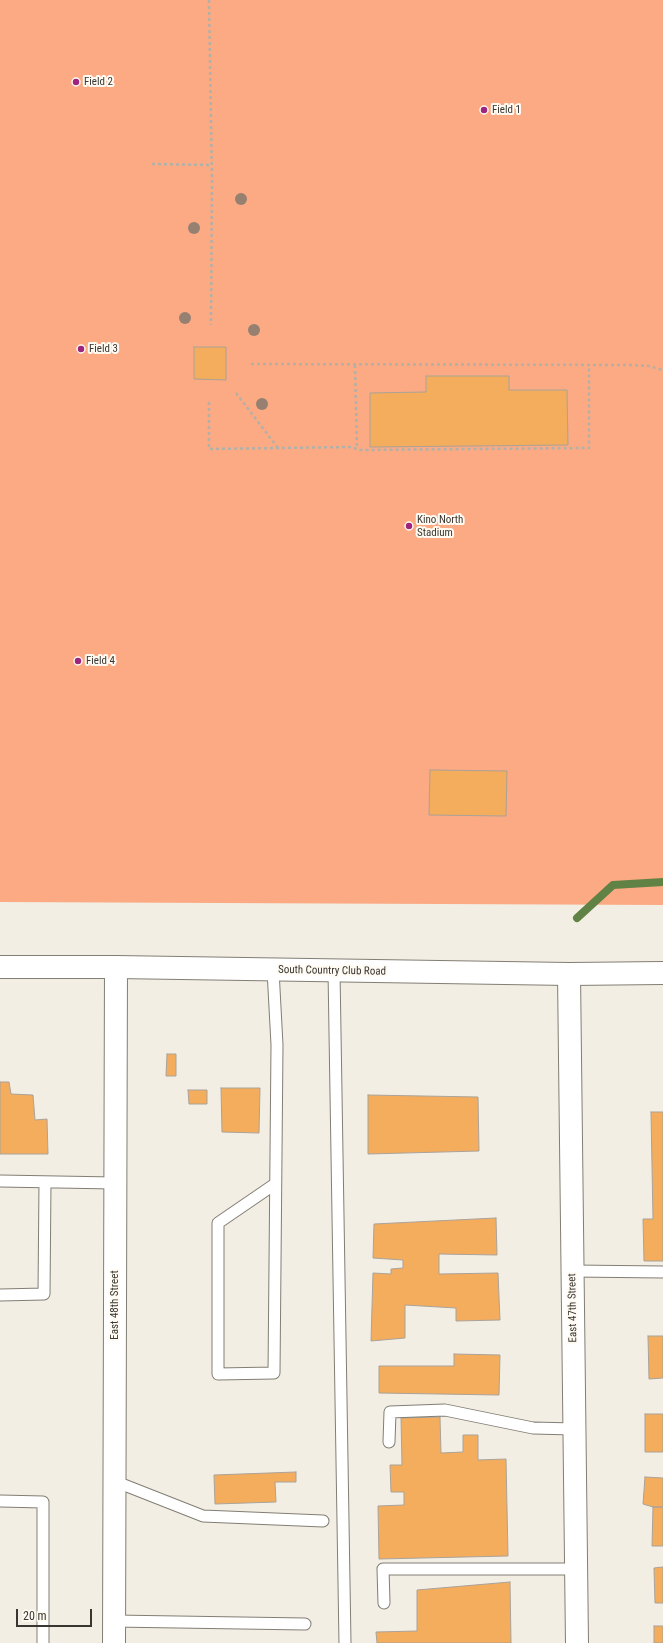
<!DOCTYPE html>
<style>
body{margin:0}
#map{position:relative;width:663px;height:1643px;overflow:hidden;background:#f2eee3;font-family:"Roboto Condensed",sans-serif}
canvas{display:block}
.scale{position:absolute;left:16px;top:1609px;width:76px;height:18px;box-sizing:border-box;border:2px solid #373631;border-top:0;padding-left:5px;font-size:12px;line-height:14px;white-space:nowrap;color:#373631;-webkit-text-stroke:3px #fffbf2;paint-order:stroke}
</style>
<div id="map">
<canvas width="663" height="1643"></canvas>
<div class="scale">20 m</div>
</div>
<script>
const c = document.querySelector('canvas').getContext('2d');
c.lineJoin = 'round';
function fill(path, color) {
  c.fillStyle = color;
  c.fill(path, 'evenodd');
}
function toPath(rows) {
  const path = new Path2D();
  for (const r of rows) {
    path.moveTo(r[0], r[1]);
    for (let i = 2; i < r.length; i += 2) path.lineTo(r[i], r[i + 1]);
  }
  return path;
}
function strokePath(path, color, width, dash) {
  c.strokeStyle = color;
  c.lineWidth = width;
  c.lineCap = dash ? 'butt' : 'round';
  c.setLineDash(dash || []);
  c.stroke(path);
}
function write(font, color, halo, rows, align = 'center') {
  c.font = font + ' "Roboto Condensed",sans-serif';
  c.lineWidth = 4;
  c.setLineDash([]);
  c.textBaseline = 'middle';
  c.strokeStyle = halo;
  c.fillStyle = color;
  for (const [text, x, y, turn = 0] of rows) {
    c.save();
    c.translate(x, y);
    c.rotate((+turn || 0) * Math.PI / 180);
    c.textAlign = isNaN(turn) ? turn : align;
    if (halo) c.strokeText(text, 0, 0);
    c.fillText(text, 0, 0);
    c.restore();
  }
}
fill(toPath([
 [0,0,663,0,663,905,0,902]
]), '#fbaa83');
strokePath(toPath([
 [577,918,613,885,663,882]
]), '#618245', 8);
const building = toPath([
 [194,347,226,347,226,380,194,379,194,347],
 [426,376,509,376,509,390,567,390,568,445,370,447,370,393,426,392,426,376],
 [430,770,507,771,506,816,429,815,430,770],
 [167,1054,176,1054,176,1076,166,1076,167,1054],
 [0,1082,9,1082,11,1094,33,1095,35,1120,47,1119,48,1154,0,1154,0,1082],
 [221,1088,260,1088,259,1133,222,1132,221,1088],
 [188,1090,207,1090,207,1104,189,1104,188,1090],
 [368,1095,478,1097,479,1151,368,1154,368,1095],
 [651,1112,663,1112,663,1261,644,1261,643,1219,653,1219,651,1112],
 [496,1218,497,1255,439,1254,439,1274,498,1273,500,1320,456,1321,456,1308,405,1305,405,1338,371,1341,373,1273,391,1274,391,1269,403,1268,403,1260,373,1258,374,1224,496,1218],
 [648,1336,663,1336,663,1378,649,1379,648,1336],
 [454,1354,500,1355,499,1395,379,1393,379,1366,454,1366,454,1354],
 [645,1414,663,1414,663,1452,645,1452,645,1414],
 [440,1417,441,1453,463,1452,463,1435,478,1435,478,1460,506,1459,508,1556,379,1559,378,1506,404,1505,404,1492,391,1492,390,1465,402,1465,401,1418,440,1417],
 [296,1472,296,1482,275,1482,276,1502,215,1504,214,1475,296,1472],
 [645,1477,663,1478,663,1507,653,1507,643,1504,645,1477],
 [653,1507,663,1507,663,1546,652,1546,653,1507],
 [663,1567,663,1603,655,1603,654,1568,663,1567],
 [510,1582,511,1643,377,1643,376,1632,417,1631,417,1590,510,1582],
 [654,1626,663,1626,663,1643,654,1643,654,1626]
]);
fill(building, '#f3ad5d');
strokePath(building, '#aaa299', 1);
const service = toPath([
 [273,970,277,1045,274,1373,218,1374,218,1223,275,1184],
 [334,971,345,1643],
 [0,1181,115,1183],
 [573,1271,663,1272],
 [0,1295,44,1294,45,1182],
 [389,1442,390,1412,445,1410,533,1428,574,1429],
 [114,1481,203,1516,323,1521],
 [0,1501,43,1502,43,1643],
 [384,1603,383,1569,576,1569],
 [114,1621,305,1624]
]);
const minor = toPath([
 [569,974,577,1643],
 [114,1643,116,967]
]);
const tertiary = toPath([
 [0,967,116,967,569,974,663,973]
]);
strokePath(service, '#827e74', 13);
strokePath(minor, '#827e74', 24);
strokePath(tertiary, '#827e74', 24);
strokePath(toPath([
 [209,0,212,182,211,325],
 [152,164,211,165],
 [251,364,630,365,649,366,663,370],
 [355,365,357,449],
 [236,393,278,448],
 [209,402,209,449,350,447,361,450,589,448,589,365]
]), '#b3b0a7', 2.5, [3, 3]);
strokePath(service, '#fff', 11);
strokePath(minor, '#fff', 22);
strokePath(tertiary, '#fff', 22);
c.fillStyle = '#968071';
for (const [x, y] of [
 [241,199],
 [194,228],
 [185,318],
 [254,330],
 [262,404]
]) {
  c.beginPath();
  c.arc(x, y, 6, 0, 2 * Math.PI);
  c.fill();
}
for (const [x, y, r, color] of [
 [76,82,4,"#9d257e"],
 [484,110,4,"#9d257e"],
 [81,349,4,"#9d257e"],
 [409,526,4,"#9d257e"],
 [78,661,4,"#9d257e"]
]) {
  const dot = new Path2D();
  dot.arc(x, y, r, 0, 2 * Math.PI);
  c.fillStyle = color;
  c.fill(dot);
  strokePath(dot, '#fffbf2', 1.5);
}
write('11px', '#373631', '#fffbf2', [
 ["Field 2",84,82],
 ["Field 1",492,110],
 ["Field 3",89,349],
 ["Kino North",417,520],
 ["Stadium",417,533],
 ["Field 4",86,661]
], 'left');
write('11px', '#373631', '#fffbf2', [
 ["South Country Club Road",332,971,1],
 ["East 48th Street",115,1305,-90],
 ["East 47th Street",573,1308,-91]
]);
</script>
